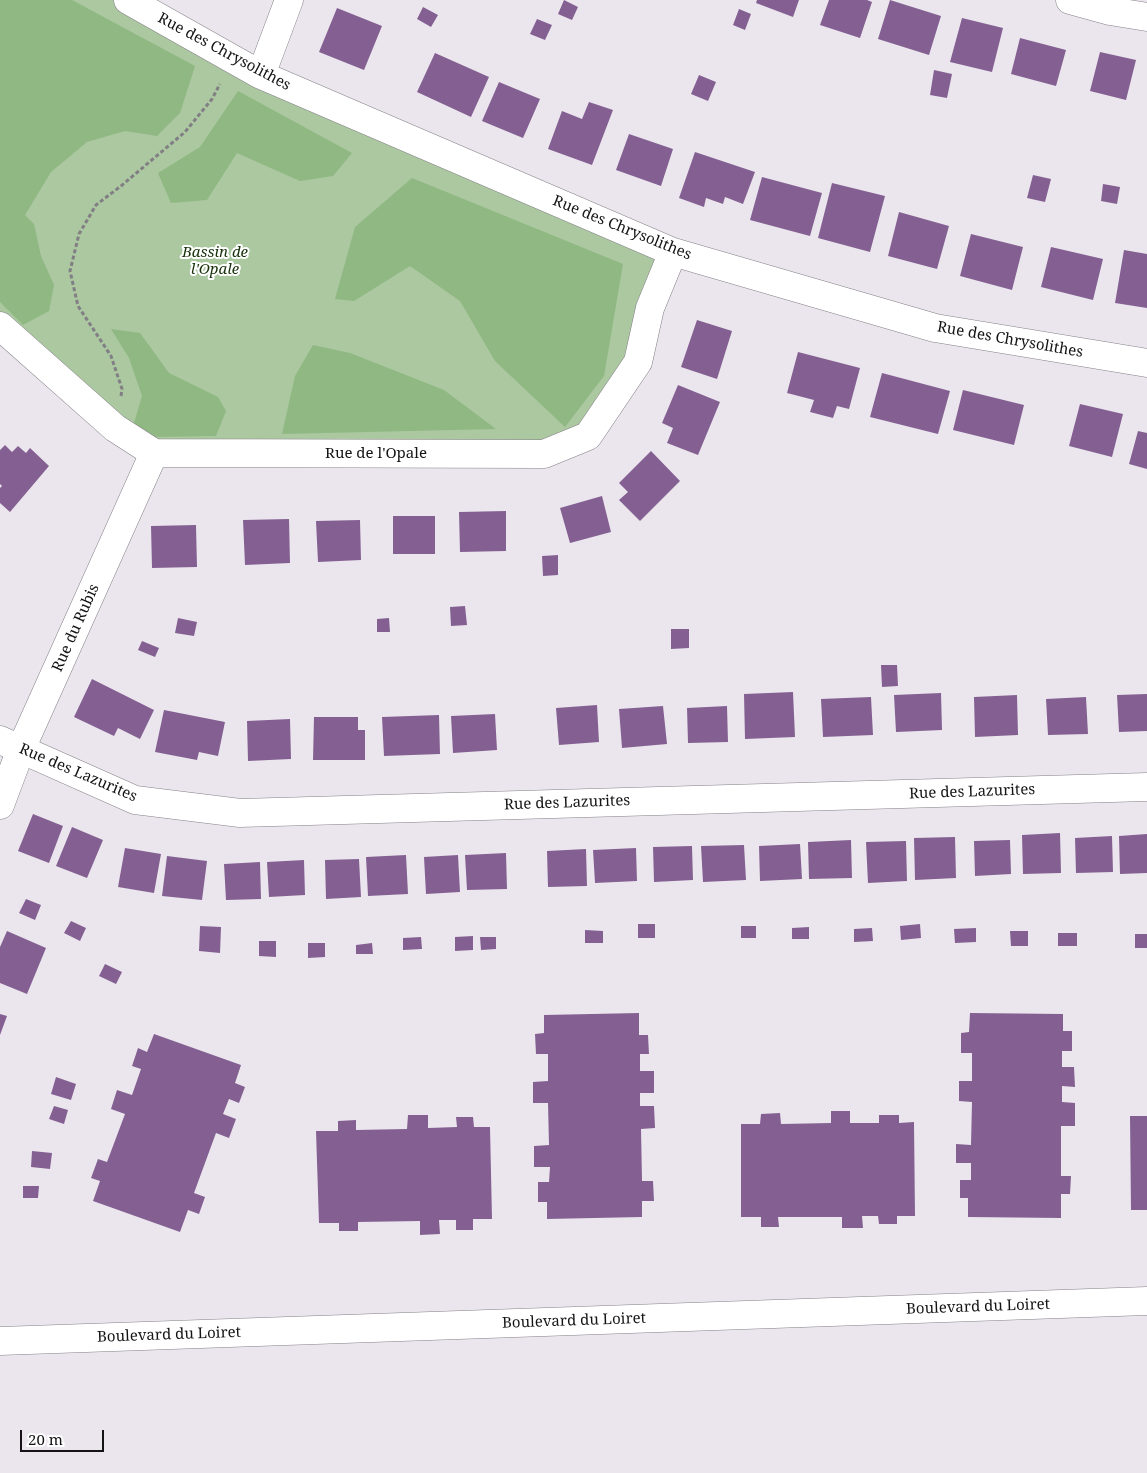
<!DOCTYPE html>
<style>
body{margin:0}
#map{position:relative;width:1147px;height:1473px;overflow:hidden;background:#ebe6ee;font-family:"Noto Serif",serif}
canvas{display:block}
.scale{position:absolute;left:20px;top:1430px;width:84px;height:22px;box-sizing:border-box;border:2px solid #141315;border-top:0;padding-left:6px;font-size:15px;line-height:18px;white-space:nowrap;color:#141315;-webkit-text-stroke:4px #fff;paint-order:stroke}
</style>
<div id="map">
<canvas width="1147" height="1473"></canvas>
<div class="scale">20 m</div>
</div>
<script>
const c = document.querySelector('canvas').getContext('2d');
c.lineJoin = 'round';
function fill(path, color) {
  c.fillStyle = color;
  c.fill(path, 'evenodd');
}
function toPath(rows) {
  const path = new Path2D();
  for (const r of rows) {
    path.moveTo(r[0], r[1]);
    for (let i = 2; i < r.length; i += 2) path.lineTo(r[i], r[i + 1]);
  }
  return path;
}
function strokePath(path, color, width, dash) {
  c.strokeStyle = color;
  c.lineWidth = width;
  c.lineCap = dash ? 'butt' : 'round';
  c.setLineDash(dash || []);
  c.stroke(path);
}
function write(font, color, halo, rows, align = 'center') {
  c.font = font + ' "Noto Serif",serif';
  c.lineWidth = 4;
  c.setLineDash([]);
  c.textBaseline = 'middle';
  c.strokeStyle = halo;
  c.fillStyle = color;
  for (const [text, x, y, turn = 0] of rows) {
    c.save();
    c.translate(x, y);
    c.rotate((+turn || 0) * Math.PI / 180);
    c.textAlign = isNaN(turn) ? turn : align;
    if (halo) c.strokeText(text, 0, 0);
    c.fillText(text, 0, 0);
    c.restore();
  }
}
fill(toPath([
 [0,0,128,0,673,252,650,308,588,436,544,454,154,453,0,326]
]), '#abc8a1');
fill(toPath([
 [0,0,72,0,195,66,180,113,157,136,125,131,87,142,51,172,25,215,34,224,41,256,54,285,49,311,23,325,0,302],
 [238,91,352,153,333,176,300,181,237,153,207,200,171,203,158,173,200,147],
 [412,178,623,264,604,376,565,427,495,361,460,301,410,266,354,301,335,299,355,227],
 [111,329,140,333,169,373,218,397,226,411,216,436,153,437,134,423,142,396,129,358],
 [313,345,350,353,444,390,496,429,282,434,295,376]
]), '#90b882');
fill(toPath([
 [564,0,578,7,572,20,558,14],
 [757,0,799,0,793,17,756,3],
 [829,0,867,0,872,2,860,38,820,25],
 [890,0,941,16,929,55,878,39],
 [423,7,438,15,431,27,417,19],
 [337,8,382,26,364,70,319,52],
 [739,9,751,14,745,30,733,25],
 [962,18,1003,28,992,72,950,62],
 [537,19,552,25,545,40,530,34],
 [1020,38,1066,50,1056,86,1011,74],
 [1100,52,1136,60,1126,100,1090,91],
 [435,53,489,77,471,117,417,92],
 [934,70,952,74,947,98,930,95],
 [699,75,716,82,708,101,691,94],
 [499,82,540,99,523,138,482,121],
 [589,102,613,110,592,165,548,149,562,111,582,119],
 [629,134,673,149,661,186,616,170],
 [695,152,755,172,743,204,725,197,723,204,706,198,704,207,679,198],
 [1033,175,1051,179,1045,202,1027,198],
 [762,177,822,193,810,236,750,220],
 [832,183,885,196,870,252,818,238],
 [1103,184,1120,187,1117,204,1101,201],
 [899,212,949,226,937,269,888,256],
 [971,234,1023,247,1012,290,960,276],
 [1051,247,1103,259,1093,300,1041,287],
 [1124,250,1147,254,1147,308,1115,303],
 [697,320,732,331,717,379,681,367],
 [798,352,860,368,849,409,837,406,833,418,810,412,814,400,787,393],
 [882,373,950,391,938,434,870,417],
 [678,385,720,402,698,455,667,443,673,428,662,423],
 [963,390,1024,405,1014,445,953,430],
 [1080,404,1123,414,1112,457,1069,446],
 [1138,431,1147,433,1147,469,1129,464],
 [5,445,12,452,18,446,26,453,30,448,49,466,10,512,0,503,0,488,2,486,0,484,0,450],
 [651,451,680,481,640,521,619,500,628,492,619,483],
 [602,496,611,532,570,543,560,508],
 [506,511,506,551,460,552,459,512],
 [393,516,435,516,435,554,393,554],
 [289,519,290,563,245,565,243,520],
 [360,520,361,560,318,562,316,521],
 [196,525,197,567,152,568,151,526],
 [558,555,558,575,543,576,542,556],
 [465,606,467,625,451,626,450,607],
 [178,618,197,622,194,636,175,633],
 [389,618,390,632,377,632,377,619],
 [671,629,689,629,689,648,671,649],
 [142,641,159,648,155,657,138,650],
 [881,665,897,665,898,686,882,687],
 [92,679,154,710,140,739,118,728,114,736,74,717],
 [793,692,795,737,745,739,744,694],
 [941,693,942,730,896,732,894,695],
 [1147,694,1147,731,1119,732,1117,695],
 [1017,695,1018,735,975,737,974,697],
 [871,697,873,735,823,737,821,699],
 [1086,697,1088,734,1048,735,1046,699],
 [597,705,599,742,559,745,556,708],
 [663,706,667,744,622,748,619,709],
 [727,706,728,742,688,743,687,708],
 [164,710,225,722,218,756,199,752,197,760,155,752],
 [495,714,497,750,453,753,451,716],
 [439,715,440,754,384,756,382,717],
 [314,717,358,717,358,730,365,730,365,760,313,760],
 [290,719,291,759,248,761,247,721],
 [33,814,63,826,49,863,18,851],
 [72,827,103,840,87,878,56,866],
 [1060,833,1061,873,1023,874,1022,835],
 [1147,834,1147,873,1120,874,1119,836],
 [1112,836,1113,872,1076,873,1075,838],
 [955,837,956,878,915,880,914,838],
 [851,840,852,878,809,879,808,842],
 [1010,840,1011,874,975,876,974,841],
 [906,841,907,881,868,883,866,842],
 [800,844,802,879,760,881,759,846],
 [744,845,746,880,703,882,701,846],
 [692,846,693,880,654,882,653,847],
 [125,848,161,854,154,893,118,887],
 [636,848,637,881,595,883,593,850],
 [586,849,587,886,548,887,547,851],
 [506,853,507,889,467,890,465,855],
 [406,855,408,894,368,896,366,857],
 [458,855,460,892,426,894,424,857],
 [167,856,207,861,202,900,162,896],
 [359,859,361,897,326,899,325,860],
 [304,860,305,895,269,897,267,862],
 [260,862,261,899,226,900,224,864],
 [26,899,41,905,35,920,19,913],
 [71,921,86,928,80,941,64,933],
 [638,924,655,924,655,938,638,938],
 [920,924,921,938,901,940,900,926],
 [200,926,221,927,220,953,199,951],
 [741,926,756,926,756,938,741,938],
 [809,927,809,939,792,939,792,928],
 [872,928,873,941,854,942,854,929],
 [976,928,976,942,955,943,954,929],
 [585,930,603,931,603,943,585,943],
 [7,931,46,948,27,994,0,983,0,947],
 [1010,931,1028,931,1028,946,1011,946],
 [1058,933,1077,933,1077,946,1058,946],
 [1135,934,1147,934,1147,948,1135,948],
 [473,936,473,950,455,951,455,937],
 [421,937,422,949,403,950,403,938],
 [480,937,496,937,496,949,481,950],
 [259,941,276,941,276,957,259,956],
 [308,943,325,943,325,957,308,958],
 [372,943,373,954,356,954,356,945],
 [105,964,122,972,116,984,99,976],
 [639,1013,639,1035,648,1035,649,1054,640,1054,640,1071,654,1071,654,1093,640,1093,640,1106,654,1106,655,1128,641,1129,642,1181,653,1181,654,1201,642,1201,642,1217,547,1219,547,1202,538,1202,538,1182,549,1182,550,1167,534,1167,534,1146,549,1145,548,1103,533,1103,533,1082,548,1081,548,1054,536,1054,535,1034,544,1033,544,1015],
 [970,1013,1063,1014,1063,1031,1072,1031,1072,1051,1062,1051,1062,1067,1074,1067,1075,1087,1062,1086,1062,1102,1075,1103,1075,1126,1061,1126,1061,1176,1071,1176,1070,1194,1061,1194,1061,1218,968,1217,968,1198,960,1198,960,1180,971,1180,971,1163,956,1163,956,1144,971,1145,972,1102,959,1101,959,1081,972,1081,972,1053,961,1053,961,1033,969,1032],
 [0,1014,7,1016,0,1035],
 [154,1034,241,1065,235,1083,245,1087,239,1103,229,1099,223,1114,236,1119,229,1138,216,1133,194,1193,205,1197,199,1214,188,1210,180,1232,93,1201,100,1181,91,1178,98,1159,107,1162,125,1114,111,1109,117,1090,132,1095,141,1069,132,1066,138,1048,147,1052],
 [56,1077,76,1084,71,1100,51,1094],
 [54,1106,68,1110,64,1124,49,1119],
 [831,1111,850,1111,850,1123,879,1123,879,1115,899,1115,899,1123,914,1122,915,1216,897,1216,897,1224,879,1224,878,1216,862,1216,863,1228,842,1228,842,1217,778,1217,779,1227,761,1227,761,1217,741,1217,741,1124,760,1124,761,1114,780,1113,781,1124,831,1123],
 [408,1115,428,1115,428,1128,457,1127,456,1117,473,1117,474,1127,490,1127,492,1219,473,1219,473,1230,456,1230,456,1220,439,1220,440,1234,420,1235,420,1221,358,1222,358,1231,339,1231,339,1223,319,1223,316,1131,338,1131,338,1121,356,1120,356,1130,407,1129],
 [1130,1116,1147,1116,1147,1210,1131,1210],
 [32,1151,52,1153,50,1169,31,1167],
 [23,1186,39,1186,38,1198,23,1198]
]), '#846092');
const minor = toPath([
 [128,0,261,75,673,252,935,328,1147,363],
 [1070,0,1110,11,1147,17],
 [261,75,289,0],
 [0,326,115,428,154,453,544,454,588,436,638,362,650,308,673,252],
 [0,740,135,800,240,813,1147,787],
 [0,805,21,749,154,453],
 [0,1341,1147,1301]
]);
strokePath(minor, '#858087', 29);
strokePath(toPath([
 [121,396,122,389,111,356,78,306,70,271,79,234,96,205,121,186,185,132,212,99,220,84]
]), '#827f84', 3, [4, 2.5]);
strokePath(minor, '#fff', 28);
write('15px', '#141315', '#fff', [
 ["Rue des Chrysolithes",224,52,28],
 ["Rue des Chrysolithes",622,228,22],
 ["Rue des Chrysolithes",1010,340,10],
 ["Rue de l'Opale",376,454],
 ["Rue du Rubis",76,628,-66],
 ["Rue des Lazurites",78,773,23],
 ["Rue des Lazurites",972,792,-2],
 ["Rue des Lazurites",567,803,-2],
 ["Boulevard du Loiret",978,1307,-2],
 ["Boulevard du Loiret",574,1321,-2],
 ["Boulevard du Loiret",169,1335,-2]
]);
write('italic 15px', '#17310b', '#fff', [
 ["Bassin de",215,253],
 ["l'Opale",215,270]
]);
</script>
